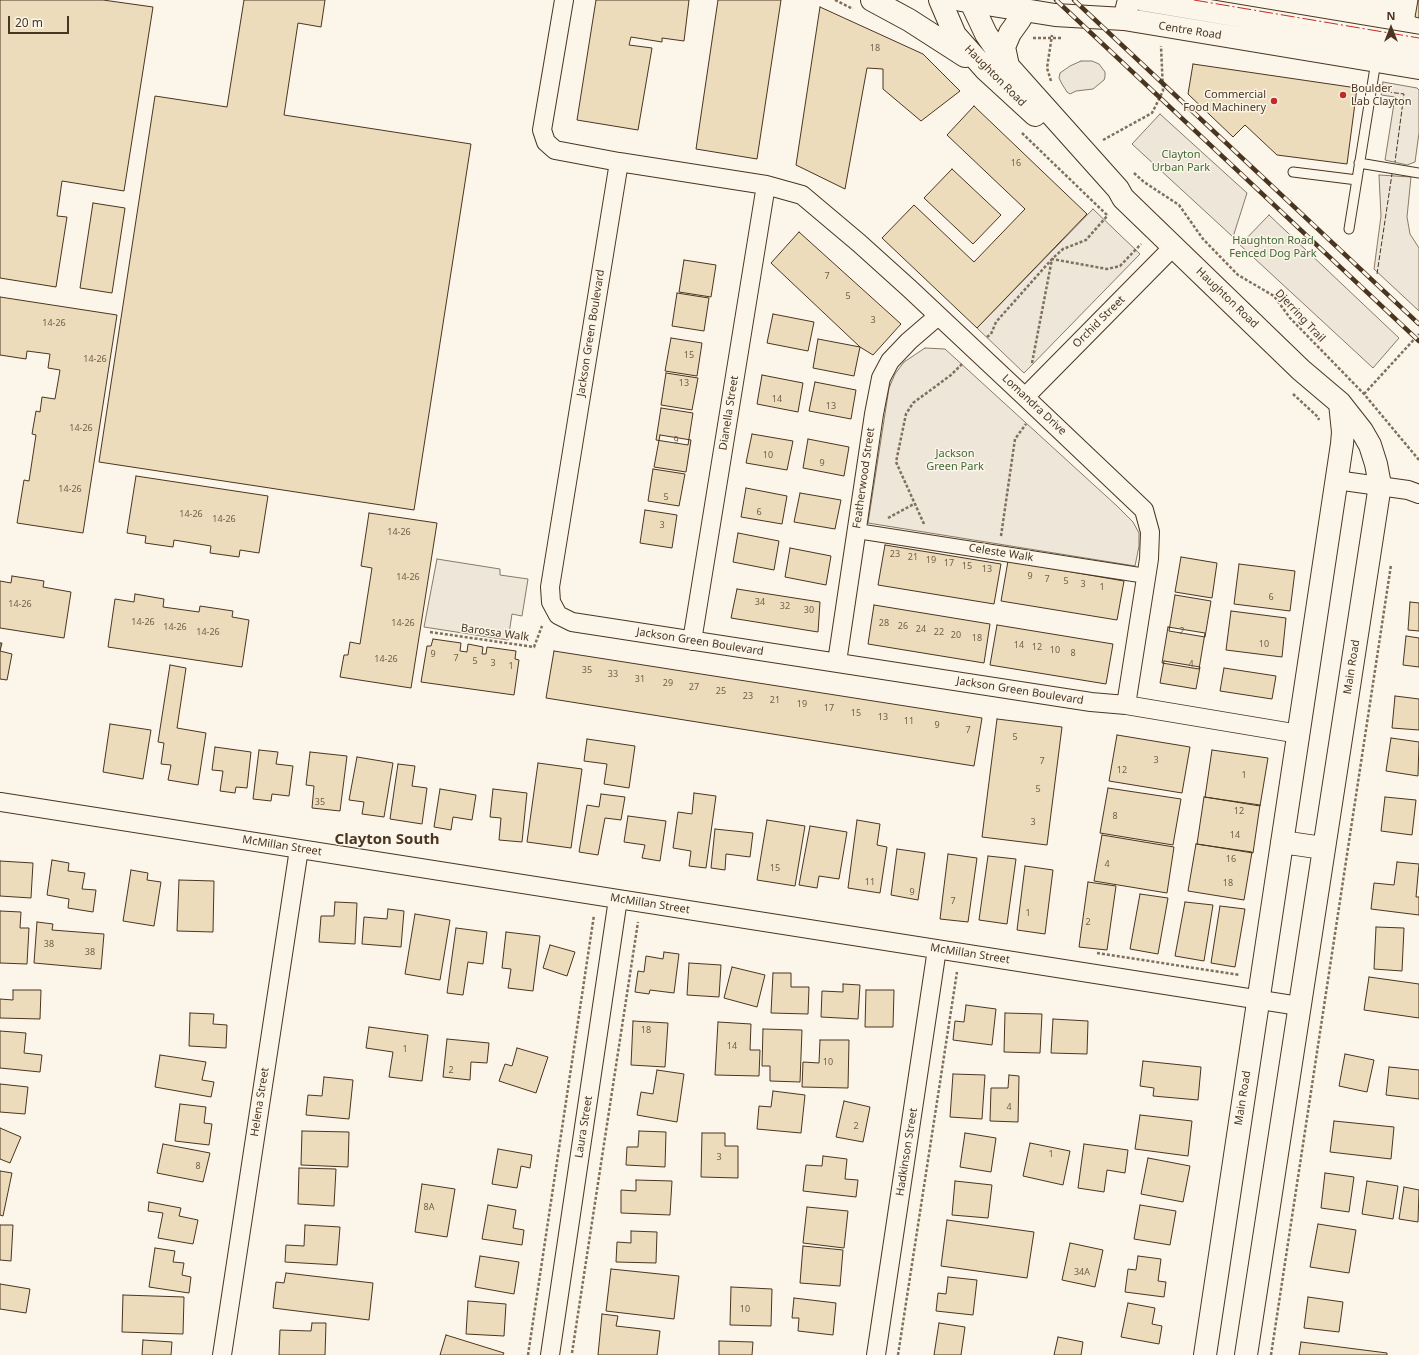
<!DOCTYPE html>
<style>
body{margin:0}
#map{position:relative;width:1419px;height:1355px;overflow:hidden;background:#fbf6e9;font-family:"Noto Sans",sans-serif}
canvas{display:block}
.north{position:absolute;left:1371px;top:8px;width:40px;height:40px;-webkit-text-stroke:3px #fbf6e9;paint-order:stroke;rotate:0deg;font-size:11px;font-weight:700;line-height:16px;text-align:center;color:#4a3520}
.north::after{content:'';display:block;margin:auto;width:14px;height:18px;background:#4a3520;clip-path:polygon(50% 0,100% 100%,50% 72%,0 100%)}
.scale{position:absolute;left:8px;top:16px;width:61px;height:18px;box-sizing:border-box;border:2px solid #4a3520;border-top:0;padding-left:5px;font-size:12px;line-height:14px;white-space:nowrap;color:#4a3520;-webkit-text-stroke:3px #fbf6e9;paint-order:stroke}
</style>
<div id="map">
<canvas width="1419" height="1355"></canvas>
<div class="north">N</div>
<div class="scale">20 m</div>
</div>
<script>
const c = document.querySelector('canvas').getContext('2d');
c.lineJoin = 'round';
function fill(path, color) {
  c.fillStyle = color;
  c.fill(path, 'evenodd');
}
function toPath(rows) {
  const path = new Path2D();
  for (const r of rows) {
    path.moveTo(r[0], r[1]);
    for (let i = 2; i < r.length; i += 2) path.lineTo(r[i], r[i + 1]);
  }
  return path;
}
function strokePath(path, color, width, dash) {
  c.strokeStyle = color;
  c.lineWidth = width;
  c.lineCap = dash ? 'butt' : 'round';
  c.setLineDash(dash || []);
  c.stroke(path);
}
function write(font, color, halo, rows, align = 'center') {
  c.font = font + ' "Noto Sans",sans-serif';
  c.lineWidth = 3;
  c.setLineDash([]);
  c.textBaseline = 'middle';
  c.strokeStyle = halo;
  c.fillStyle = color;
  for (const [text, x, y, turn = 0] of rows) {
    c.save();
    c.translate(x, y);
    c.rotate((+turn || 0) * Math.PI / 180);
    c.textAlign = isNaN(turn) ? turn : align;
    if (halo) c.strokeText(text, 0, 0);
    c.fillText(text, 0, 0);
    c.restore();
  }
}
const green = toPath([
 [1081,61,1092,61,1099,64,1105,72,1105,77,1104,80,1093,89,1076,91,1070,94,1067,92,1062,84,1059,78,1060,73,1070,66,1081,61],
 [1383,82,1417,88,1419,90,1419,133,1415,162,1407,165,1385,160,1395,97,1381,95,1383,82],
 [1160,114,1247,193,1233,237,1132,144,1160,114],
 [1379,175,1411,177,1407,217,1410,234,1419,248,1419,311,1374,269,1381,216,1379,175],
 [1093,209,1140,254,1024,373,977,328,1093,209],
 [1269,215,1399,338,1373,368,1240,245,1269,215],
 [925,348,945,349,1117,506,1133,522,1139,533,1139,546,1135,566,868,523,889,388,895,374,904,362,925,348],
 [437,559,500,569,500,575,528,579,522,616,512,614,508,640,424,627,437,559]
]);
fill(green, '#ede6d9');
strokePath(green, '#887966', 1);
const building = toPath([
 [0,0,103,0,153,7,124,191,62,181,57,216,67,217,56,287,0,278,0,0],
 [244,0,325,0,321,27,298,23,284,115,471,144,414,510,99,462,155,96,227,107,244,0],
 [596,0,689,0,684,41,662,38,662,42,631,37,629,45,652,48,638,130,577,120,596,0],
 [718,0,781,0,757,159,696,149,718,0],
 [1418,0,1419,0,1419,18,1415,17,1418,0],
 [820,7,923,54,960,91,921,121,883,89,883,69,867,68,845,189,796,165,820,7],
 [1193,64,1357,88,1347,164,1277,155,1245,125,1233,137,1188,94,1193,64],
 [974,106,1087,214,977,328,882,238,914,205,974,262,1025,209,947,135,974,106],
 [952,169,1001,215,973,244,924,198,952,169],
 [93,203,125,208,112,293,80,288,93,203],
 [799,232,901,324,873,355,860,347,771,263,799,232],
 [684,260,716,265,711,297,679,292,684,260],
 [677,293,709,298,704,331,672,326,677,293],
 [0,297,117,315,83,533,17,523,24,480,29,481,36,435,32,434,36,411,40,412,42,397,55,399,60,370,48,368,50,354,27,351,26,359,0,355,0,297],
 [773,314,814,322,808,351,767,343,773,314],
 [671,338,702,343,697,376,665,371,671,338],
 [818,339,860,347,854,376,813,368,818,339],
 [666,373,698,378,692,410,661,405,666,373],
 [762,375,803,383,798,412,757,404,762,375],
 [815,382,856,390,851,419,809,411,815,382],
 [661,408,693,413,688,445,656,440,661,408],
 [752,434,793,441,787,470,746,463,752,434],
 [660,435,691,440,686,472,654,467,660,435],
 [808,439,849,447,844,476,803,468,808,439],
 [653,469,685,474,679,506,648,501,653,469],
 [136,476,268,496,259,553,240,550,239,557,210,553,211,546,174,540,173,547,145,543,146,536,127,533,136,476],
 [746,488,787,496,782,524,741,517,746,488],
 [800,493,841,500,835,529,794,522,800,493],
 [645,510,677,515,672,548,640,543,645,510],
 [369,513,437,523,411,688,340,677,344,655,348,655,350,642,360,644,372,568,361,566,369,513],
 [738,533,779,541,774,570,733,562,738,533],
 [885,545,1001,564,994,604,878,585,885,545],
 [790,548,831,556,826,585,785,577,790,548],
 [1181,557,1217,563,1212,598,1175,592,1181,557],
 [1008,561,1124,581,1117,620,1001,601,1008,561],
 [1239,564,1295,571,1290,611,1234,604,1239,564],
 [12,576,44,581,43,587,71,592,64,638,0,628,0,581,11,583,12,576],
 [737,589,820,602,818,632,731,618,737,589],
 [135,594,164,599,163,607,199,612,200,606,233,611,232,617,249,620,242,667,108,647,115,599,134,602,135,594],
 [1175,595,1211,601,1205,637,1169,631,1175,595],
 [1410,602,1419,603,1419,631,1408,630,1410,602],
 [874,605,990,624,984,663,868,644,874,605],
 [1231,611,1286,618,1282,657,1226,650,1231,611],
 [997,625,1113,644,1106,684,990,665,997,625],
 [1168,627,1205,633,1199,669,1162,663,1168,627],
 [1406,636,1419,638,1419,667,1403,665,1406,636],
 [433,639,461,643,460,651,467,652,468,644,483,647,482,654,486,654,487,647,516,651,515,659,519,660,514,695,421,682,427,646,431,646,433,639],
 [0,643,2,643,0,651,12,654,7,680,0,679,0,643],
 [554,651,982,718,974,766,546,698,554,651],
 [1164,661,1200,667,1196,689,1160,683,1164,661],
 [170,665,186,668,177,728,206,733,198,785,168,780,171,765,161,764,164,743,158,742,170,665],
 [1224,668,1276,676,1272,699,1220,691,1224,668],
 [1395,696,1419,699,1419,730,1392,728,1395,696],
 [997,719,1062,727,1047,845,982,837,997,719],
 [110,724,151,730,143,779,103,772,110,724],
 [1117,735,1190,747,1182,793,1109,781,1117,735],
 [1391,738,1419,742,1418,776,1386,771,1391,738],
 [587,739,635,746,629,788,604,784,607,764,584,761,587,739],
 [215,747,251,752,247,788,236,787,235,793,220,791,223,771,212,770,215,747],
 [259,750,278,752,276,764,293,766,289,796,272,794,271,801,253,799,259,750],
 [1212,750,1268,758,1260,806,1205,797,1212,750],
 [310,752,347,756,340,811,312,808,314,786,306,785,310,752],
 [357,757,393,763,384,817,362,814,364,802,349,800,357,757],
 [538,763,582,769,571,848,527,842,538,763],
 [398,764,415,766,412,786,427,788,422,824,390,819,398,764],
 [1108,788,1181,799,1173,845,1100,833,1108,788],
 [440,789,476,795,472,820,453,817,451,830,434,827,440,789],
 [493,789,527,793,522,842,499,840,501,818,490,817,493,789],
 [694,793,716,796,706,868,689,866,691,851,673,848,678,812,692,814,694,793],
 [601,794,625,797,621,820,605,818,598,855,579,852,587,805,599,807,601,794],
 [1204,797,1260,805,1253,853,1197,844,1204,797],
 [1385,797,1416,800,1412,835,1381,831,1385,797],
 [628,816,666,821,660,861,642,858,645,845,624,842,628,816],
 [767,820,805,826,795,886,757,880,767,820],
 [857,820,880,824,877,845,887,847,880,893,848,888,857,820],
 [810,826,847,832,839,879,819,876,817,888,799,885,810,826],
 [715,829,753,833,750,857,726,854,725,870,711,868,715,829],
 [1102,835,1174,847,1167,893,1094,881,1102,835],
 [1196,844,1252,852,1244,900,1188,891,1196,844],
 [897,849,925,853,918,900,891,895,897,849],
 [948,854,977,858,968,922,940,919,948,854],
 [988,856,1016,859,1007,924,979,920,988,856],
 [52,860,69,863,68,871,85,873,82,889,96,890,93,912,68,908,69,899,47,895,52,860],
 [0,861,33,863,31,898,0,896,0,861],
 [1397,862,1419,864,1416,897,1419,897,1419,915,1371,909,1374,883,1394,885,1397,862],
 [1025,866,1053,870,1045,934,1017,930,1025,866],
 [131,870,148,873,147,880,161,882,154,926,123,921,131,870],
 [179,880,214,881,213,932,177,931,179,880],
 [1088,882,1116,886,1107,950,1079,947,1088,882],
 [1140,894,1168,898,1158,954,1130,949,1140,894],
 [335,902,357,903,355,944,319,942,321,916,334,916,335,902],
 [1185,902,1213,905,1204,961,1175,956,1185,902],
 [1220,906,1245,909,1235,967,1211,963,1220,906],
 [388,909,404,911,401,947,362,944,364,917,387,919,388,909],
 [0,911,21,912,20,928,29,928,27,964,0,963,0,911],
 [415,914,450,920,440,980,405,974,415,914],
 [37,922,53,924,52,930,104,934,101,969,34,963,37,922],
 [1376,927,1404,928,1402,971,1374,969,1376,927],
 [456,928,487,932,483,964,468,962,463,995,447,993,456,928],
 [506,932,540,936,533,991,508,988,511,969,502,968,506,932],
 [550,945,575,952,567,976,543,968,550,945],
 [664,952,679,954,674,993,650,990,649,994,635,992,638,971,644,972,646,956,663,959,664,952],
 [689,963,721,965,719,997,687,995,689,963],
 [732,967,765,975,757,1007,724,998,732,967],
 [773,973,791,973,791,987,809,987,808,1014,771,1013,773,973],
 [1369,977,1419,984,1419,1018,1364,1010,1369,977],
 [843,984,860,985,858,1019,821,1017,822,991,843,992,843,984],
 [13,990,41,990,40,1019,0,1018,0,999,13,1000,13,990],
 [866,990,894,990,893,1027,865,1027,866,990],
 [966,1005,996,1009,992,1045,953,1040,955,1021,964,1022,966,1005],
 [190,1013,214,1014,213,1024,227,1025,226,1048,189,1046,190,1013],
 [1005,1013,1042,1014,1040,1053,1004,1052,1005,1013],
 [1053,1019,1088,1021,1087,1054,1051,1053,1053,1019],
 [633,1021,668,1023,665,1067,631,1065,633,1021],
 [718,1022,751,1024,750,1050,760,1050,759,1076,715,1075,718,1022],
 [369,1027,428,1035,422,1081,389,1077,393,1052,366,1048,369,1027],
 [763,1029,802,1030,800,1082,770,1081,770,1066,762,1066,763,1029],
 [0,1031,26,1033,24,1053,42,1055,40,1072,0,1068,0,1031],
 [447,1039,489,1043,487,1063,471,1062,470,1080,443,1077,447,1039],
 [820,1040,849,1040,848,1088,802,1087,803,1062,819,1063,820,1040],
 [517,1048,548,1057,536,1093,499,1081,505,1064,512,1066,517,1048],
 [1345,1054,1374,1060,1367,1092,1339,1086,1345,1054],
 [160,1055,206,1062,202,1080,214,1082,211,1097,155,1087,160,1055],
 [1143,1061,1201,1067,1198,1100,1153,1096,1154,1088,1140,1086,1143,1061],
 [1389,1067,1419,1070,1419,1099,1386,1095,1389,1067],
 [657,1070,684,1074,677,1122,637,1115,641,1092,653,1094,657,1070],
 [953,1074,985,1075,982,1119,950,1117,953,1074],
 [1009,1075,1019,1076,1018,1122,990,1121,991,1088,1008,1088,1009,1075],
 [324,1077,353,1080,349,1119,306,1115,308,1095,322,1096,324,1077],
 [0,1084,28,1087,25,1114,0,1112,0,1084],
 [773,1091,805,1095,801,1133,757,1129,759,1106,771,1107,773,1091],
 [844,1101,870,1107,863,1142,836,1137,844,1101],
 [180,1104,206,1107,204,1123,212,1124,209,1145,175,1141,180,1104],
 [1140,1115,1192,1121,1188,1156,1135,1149,1140,1115],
 [1334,1121,1394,1127,1391,1159,1330,1152,1334,1121],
 [0,1128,21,1137,10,1163,0,1159,0,1128],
 [302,1131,349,1132,348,1167,301,1165,302,1131],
 [639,1131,666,1132,665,1167,626,1165,627,1147,638,1147,639,1131],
 [702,1133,725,1133,725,1146,738,1146,738,1178,701,1177,702,1133],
 [965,1133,996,1138,991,1172,960,1167,965,1133],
 [1030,1143,1070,1151,1063,1185,1023,1176,1030,1143],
 [163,1144,210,1153,203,1182,157,1173,163,1144],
 [1084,1144,1128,1150,1125,1173,1107,1170,1104,1192,1078,1188,1084,1144],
 [498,1149,532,1155,530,1168,521,1166,517,1188,492,1184,498,1149],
 [823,1156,847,1159,845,1179,858,1180,856,1197,803,1191,806,1165,822,1166,823,1156],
 [1148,1158,1190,1166,1183,1202,1141,1194,1148,1158],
 [299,1168,336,1169,334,1206,298,1204,299,1168],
 [0,1171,12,1173,3,1216,0,1215,0,1171],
 [1325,1173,1354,1177,1349,1212,1321,1208,1325,1173],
 [636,1180,672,1181,670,1215,621,1213,621,1190,636,1191,636,1180],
 [955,1181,992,1185,988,1218,952,1215,955,1181],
 [1367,1181,1398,1186,1393,1219,1362,1214,1367,1181],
 [422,1184,455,1189,447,1237,415,1232,422,1184],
 [1404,1187,1419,1190,1418,1222,1399,1219,1404,1187],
 [149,1202,181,1208,179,1216,198,1220,193,1244,158,1238,163,1213,148,1211,149,1202],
 [488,1205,516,1210,513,1228,524,1230,522,1245,482,1239,488,1205],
 [1140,1205,1176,1211,1170,1245,1134,1239,1140,1205],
 [807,1207,848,1211,844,1248,803,1243,807,1207],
 [947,1220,1034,1232,1027,1278,941,1266,947,1220],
 [1318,1224,1356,1230,1349,1273,1310,1267,1318,1224],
 [0,1225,13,1225,11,1261,0,1260,0,1225],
 [305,1225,340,1227,337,1265,285,1262,286,1245,304,1246,305,1225],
 [631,1231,657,1232,656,1263,616,1262,617,1242,631,1243,631,1231],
 [1070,1243,1103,1250,1095,1287,1062,1280,1070,1243],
 [803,1246,843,1250,840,1286,800,1283,803,1246],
 [155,1248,175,1251,173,1262,184,1263,182,1275,191,1277,189,1293,149,1287,155,1248],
 [480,1256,519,1262,514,1294,475,1287,480,1256],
 [1138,1256,1161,1259,1158,1281,1166,1282,1164,1297,1125,1292,1128,1269,1136,1270,1138,1256],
 [611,1269,679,1276,674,1319,606,1311,611,1269],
 [286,1273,373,1283,369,1320,273,1308,276,1282,284,1283,286,1273],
 [948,1277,977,1280,973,1315,936,1311,938,1293,946,1294,948,1277],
 [0,1284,30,1289,26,1313,0,1309,0,1284],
 [731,1287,772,1289,771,1326,730,1325,731,1287],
 [123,1295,184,1297,183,1334,122,1332,123,1295],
 [1308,1297,1343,1302,1339,1332,1304,1328,1308,1297],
 [794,1298,836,1303,833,1335,798,1331,799,1318,792,1318,794,1298],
 [468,1301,506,1304,504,1336,466,1334,468,1301],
 [1128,1303,1155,1308,1152,1324,1162,1326,1159,1344,1121,1337,1128,1303],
 [602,1314,618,1316,616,1326,660,1331,657,1355,598,1355,602,1314],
 [312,1323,326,1323,325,1355,279,1355,280,1330,311,1331,312,1323],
 [939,1323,965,1327,961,1355,934,1355,939,1323],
 [446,1335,504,1353,503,1355,440,1355,446,1335],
 [1058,1337,1083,1342,1081,1355,1054,1355,1058,1337],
 [143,1340,172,1342,171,1355,142,1355,143,1340],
 [719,1341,753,1342,752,1355,719,1355,719,1341],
 [1301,1342,1387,1353,1387,1355,1299,1355,1301,1342]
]);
fill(building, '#ecdcbc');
strokePath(building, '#4a3520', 1);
const service = toPath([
 [1359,163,1419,173],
 [1293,172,1357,180],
 [1349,229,1376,61]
]);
const pedestrian = toPath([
 [857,531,1146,576]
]);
const minor = toPath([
 [564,0,542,130,546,142,555,150,619,162,766,185,802,195,859,243,910,289,1025,397,1144,510,1150,532,1149,559,1126,705],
 [619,162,550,587,551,602,558,615,572,622,1091,702,1126,705,1299,734],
 [1025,397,1173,247],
 [1336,480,1408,490,1419,494],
 [692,641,766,185],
 [837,662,874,414,881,378,890,361,909,341,938,316],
 [0,802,1299,1006],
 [222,1355,299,849],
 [550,1355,618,899],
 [876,1355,937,949]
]);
const tertiary = toPath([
 [1124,19,1129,0]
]);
const secondary = toPath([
 [872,0,909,20,965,56],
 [940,0,955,35,986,70,1035,115],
 [970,0,986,34,1008,66,1118,189,1123,198,1301,370,1340,403,1362,431,1370,445,1376,464,1380,485,1246,1355],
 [1008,66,1004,47,1010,33,1020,19,1025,10],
 [1282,842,1323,848],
 [1205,1355,1342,444,1343,432,1340,403]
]);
const primary = toPath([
 [961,0,1055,15,1124,19,1419,68],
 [1144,0,1419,46]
]);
strokePath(service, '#4a3520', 11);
strokePath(pedestrian, '#4a3520', 16);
strokePath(minor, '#4a3520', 20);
strokePath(tertiary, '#4a3520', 24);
strokePath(secondary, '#4a3520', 24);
strokePath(primary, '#4a3520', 24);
strokePath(toPath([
 [835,0,853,9],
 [1033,38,1062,38],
 [1051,81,1047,68,1052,35],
 [1022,133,1108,216],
 [1103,140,1152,113,1163,91,1161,46],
 [1134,173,1144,182,1179,205,1203,239,1238,275,1274,296,1290,318,1364,394,1419,460],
 [987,337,991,334,996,322,1052,259,1063,249,1086,240,1108,215],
 [1032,363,1052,259,1107,269,1120,266,1141,244],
 [1293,394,1318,417,1319,420],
 [1364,394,1419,334],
 [888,518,914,504],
 [924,524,896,462,906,414,913,403,951,375,962,364],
 [1001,536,1015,439,1026,424],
 [430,632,534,647,542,626],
 [1097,953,1240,975],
 [572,1353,638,922],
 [528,1355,594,915],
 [898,1355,957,972],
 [1271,1355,1391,565]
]), '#7f6f5c', 2.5, [3, 2]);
strokePath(service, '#fbf6e9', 9);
strokePath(pedestrian, '#fbf6e9', 14);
strokePath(minor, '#fbf6e9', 18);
strokePath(tertiary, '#fbf6e9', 22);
strokePath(secondary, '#fbf6e9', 22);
strokePath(primary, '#fbf6e9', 22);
const rail = toPath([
 [1056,0,1419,341],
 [1074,0,1419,324]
]);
strokePath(rail, '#4a3520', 4.5);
strokePath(rail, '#fbf6e9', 3, [9]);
strokePath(toPath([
 [1380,91,1404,94,1395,162],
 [1377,274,1392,174]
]), '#4a3520', 1, [5, 2]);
strokePath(toPath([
 [1194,0,1419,38]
]), '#c62828', 1, [14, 3, 2, 3]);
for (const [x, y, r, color] of [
 [1343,95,4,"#c62828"],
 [1274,101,4,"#c62828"]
]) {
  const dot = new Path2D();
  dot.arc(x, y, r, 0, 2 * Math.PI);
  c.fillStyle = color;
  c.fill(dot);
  strokePath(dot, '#fbf6e9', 1.5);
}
write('9px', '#725f47', null, [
 ["18",875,48],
 ["16",1016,163],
 ["7",827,276],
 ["5",848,296],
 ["3",873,320],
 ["14-26",54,323],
 ["15",689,355],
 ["14-26",95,359],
 ["13",684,383],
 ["14",777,399],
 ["13",831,406],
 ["14-26",81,428],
 ["9",676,440],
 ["10",768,455],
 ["9",822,463],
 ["14-26",70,489],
 ["5",666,497],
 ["6",759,512],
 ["14-26",191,514],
 ["14-26",224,519],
 ["3",662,525],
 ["14-26",399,532],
 ["23",895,554],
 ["21",913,557],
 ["19",931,560],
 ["17",949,563],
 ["15",967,566],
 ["13",987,569],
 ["9",1030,576],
 ["14-26",408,577],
 ["7",1047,579],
 ["5",1066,581],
 ["3",1083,584],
 ["1",1102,587],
 ["6",1271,597],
 ["34",760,602],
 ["14-26",20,604],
 ["32",785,606],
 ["30",809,610],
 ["14-26",143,622],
 ["14-26",403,623],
 ["28",884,623],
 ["26",903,626],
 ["14-26",175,627],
 ["24",921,629],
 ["2",1182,631],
 ["14-26",208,632],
 ["22",939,632],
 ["20",956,635],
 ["18",977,638],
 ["10",1264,644],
 ["14",1019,645],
 ["12",1037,647],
 ["10",1055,650],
 ["8",1073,653],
 ["9",433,654],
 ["7",456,658],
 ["14-26",386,659],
 ["5",475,661],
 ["3",493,663],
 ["4",1191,664],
 ["1",511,666],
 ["35",587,670],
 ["33",613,674],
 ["31",640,679],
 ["29",668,683],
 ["27",694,687],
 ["25",721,691],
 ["23",748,696],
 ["21",775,700],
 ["19",802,704],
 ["17",829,708],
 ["15",856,713],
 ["13",883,717],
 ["11",909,721],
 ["9",937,725],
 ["7",968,730],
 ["5",1015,737],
 ["3",1156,760],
 ["7",1042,761],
 ["12",1122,770],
 ["1",1244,775],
 ["5",1038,789],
 ["35",320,802],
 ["12",1239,811],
 ["8",1115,816],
 ["3",1033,822],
 ["14",1235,835],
 ["16",1231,859],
 ["4",1107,864],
 ["15",775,868],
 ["11",870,882],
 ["18",1228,883],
 ["9",912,892],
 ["7",953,901],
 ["1",1028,913],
 ["2",1088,922],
 ["38",49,944],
 ["38",90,952],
 ["18",646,1030],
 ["14",732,1046],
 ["1",405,1049],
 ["10",828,1062],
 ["2",451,1070],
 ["4",1009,1107],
 ["2",856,1126],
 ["1",1051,1154],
 ["3",719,1157],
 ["8",198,1166],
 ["8A",429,1207],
 ["34A",1082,1272],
 ["10",745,1309]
]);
write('11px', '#4a3520', '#fbf6e9', [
 ["Centre Road",1190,31,9],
 ["Haughton Road",995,76,45],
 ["Haughton Road",1227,298,44],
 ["Djerring Trail",1300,316,47],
 ["Orchid Street",1099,322,-45],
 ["Jackson Green Boulevard",591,333,-81],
 ["Lomandra Drive",1034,405,43],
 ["Dianella Street",729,413,-81],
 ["Featherwood Street",864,478,-82],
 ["Celeste Walk",1001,553,9],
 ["Barossa Walk",495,633,8],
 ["Jackson Green Boulevard",700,642,9],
 ["Main Road",1352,667,-81],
 ["Jackson Green Boulevard",1020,691,9],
 ["McMillan Street",282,846,9],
 ["McMillan Street",650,904,9],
 ["McMillan Street",970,954,9],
 ["Main Road",1243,1098,-81],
 ["Helena Street",260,1102,-81],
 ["Laura Street",584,1127,-81],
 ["Hadkinson Street",907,1152,-81]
]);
write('11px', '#4a3520', '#fbf6e9', [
 ["Boulder",1351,89],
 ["Lab Clayton",1351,102],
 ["Commercial",1266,95,"right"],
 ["Food Machinery",1266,108,"right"]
], 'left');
write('11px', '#436837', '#fbf6e9', [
 ["Clayton",1181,155],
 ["Urban Park",1181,168],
 ["Haughton Road",1273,241],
 ["Fenced Dog Park",1273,254],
 ["Jackson",955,454],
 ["Green Park",955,467]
]);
write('bold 15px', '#4a3520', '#fbf6e9', [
 ["Clayton South",387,840]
]);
</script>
